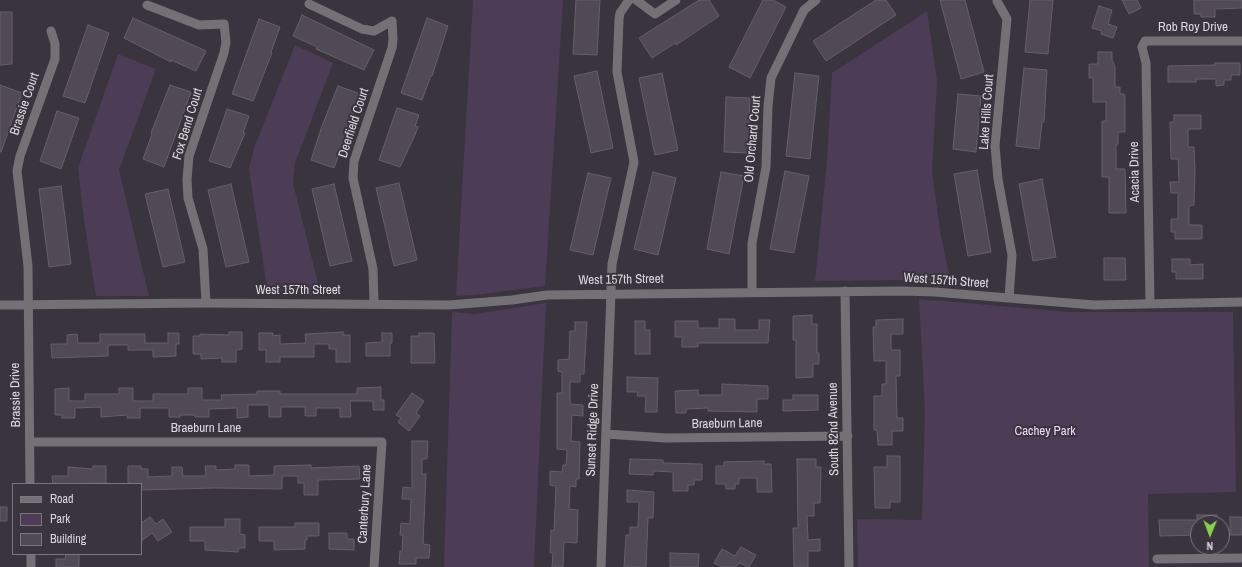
<!DOCTYPE html>
<style>
body{margin:0}
#map{position:relative;width:1242px;height:567px;overflow:hidden;background:#3a343e;font-family:"Archivo Narrow",sans-serif}
canvas{display:block}
.legend{position:absolute;left:12px;top:483px;width:130px;height:72px;box-sizing:border-box;background:#3a343e;border:1px solid #7b767e;margin:0;padding:5px 7px;list-style:none;font-size:12px;color:#ddd9df}
.legend li{display:flex;align-items:center;gap:8px;height:20px}
.legend b{width:20px;border:1px solid #7b767e}
.north{position:absolute;left:1190px;top:515px;width:40px;height:40px;box-sizing:border-box;background:#3a343e;border:1px solid #7b767e;border-radius:50%;rotate:181deg;font-size:11px;font-weight:700;line-height:16px;text-align:center;color:#ddd9df}
.north::after{content:'';display:block;margin:auto;width:14px;height:18px;background:#88cf49;clip-path:polygon(50% 0,100% 100%,50% 72%,0 100%)}
</style>
<div id="map">
<canvas width="1242" height="567"></canvas>
<ul class="legend">
<li><b style="height:5px;background:#747176"></b>Road</li>
<li><b style="height:11px;background:#4c3c56"></b>Park</li>
<li><b style="height:11px;background:#514a55"></b>Building</li>
</ul>
<div class="north">N</div>
</div>
<script>
const c = document.querySelector('canvas').getContext('2d');
c.lineJoin = 'round';
function fill(path, color) {
  c.fillStyle = color;
  c.fill(path, 'evenodd');
}
function toPath(rows) {
  const path = new Path2D();
  for (const r of rows) {
    path.moveTo(r[0], r[1]);
    for (let i = 2; i < r.length; i += 2) path.lineTo(r[i], r[i + 1]);
  }
  return path;
}
function strokePath(path, color, width, dash) {
  c.strokeStyle = color;
  c.lineWidth = width;
  c.lineCap = dash ? 'butt' : 'round';
  c.setLineDash(dash || []);
  c.stroke(path);
}
function write(font, color, halo, rows, align = 'center') {
  c.font = font + ' "Archivo Narrow",sans-serif';
  c.lineWidth = 4;
  c.setLineDash([]);
  c.textBaseline = 'middle';
  c.strokeStyle = halo;
  c.fillStyle = color;
  for (const [text, x, y, turn = 0] of rows) {
    c.save();
    c.translate(x, y);
    c.rotate((+turn || 0) * Math.PI / 180);
    c.textAlign = isNaN(turn) ? turn : align;
    if (halo) c.strokeText(text, 0, 0);
    c.fillText(text, 0, 0);
    c.restore();
  }
}
fill(toPath([
 [473,0,563,0,545,286,475,295,456,296],
 [927,11,937,81,932,171,940,231,951,285,910,280,815,281,827,160,832,73],
 [295,45,333,63,295,163,293,183,321,295,268,295,249,169,254,148],
 [118,54,156,69,119,170,149,296,96,296,84,220,78,168],
 [919,299,1070,312,1233,312,1236,492,1148,494,1149,567,858,567,857,519,922,520,925,412],
 [546,303,534,567,444,567,452,312,474,314]
]), '#4c3c56');
const building = toPath([
 [576,0,600,0,597,55,573,54,576,0],
 [699,0,709,0,719,16,676,45,675,43,652,58,639,38,699,0],
 [763,0,773,0,786,7,750,78,729,67,763,0],
 [876,0,886,0,896,15,826,61,813,41,876,0],
 [940,0,965,0,984,72,961,79,940,0],
 [1030,0,1053,0,1048,54,1025,52,1030,0],
 [1122,0,1137,0,1141,8,1129,14,1122,0],
 [1194,0,1242,0,1242,8,1215,9,1215,17,1201,17,1201,14,1194,14,1194,0],
 [1099,6,1112,10,1108,24,1117,27,1113,38,1101,34,1102,31,1092,28,1099,6],
 [0,12,12,12,12,64,0,65,0,12],
 [302,15,374,50,364,70,316,49,317,47,293,36,302,15],
 [133,18,206,51,196,71,171,60,171,62,124,38,133,18],
 [427,18,448,26,432,76,431,75,422,100,401,93,427,18],
 [259,19,280,27,271,52,272,53,253,101,232,94,259,19],
 [88,25,109,33,85,103,63,96,88,25],
 [1098,52,1112,52,1112,60,1115,67,1115,87,1120,87,1120,94,1124,94,1125,98,1125,132,1118,132,1118,144,1116,144,1116,169,1125,169,1126,213,1109,213,1109,177,1102,177,1102,121,1106,121,1106,102,1093,102,1093,78,1089,78,1089,64,1098,64,1098,52],
 [1215,63,1240,63,1240,75,1231,75,1231,80,1224,80,1224,85,1216,86,1216,79,1196,79,1196,82,1168,82,1168,66,1215,65,1215,63],
 [1024,68,1047,70,1044,122,1042,122,1039,149,1016,146,1024,68],
 [597,71,613,148,591,153,574,76,597,71],
 [662,73,678,150,655,155,639,78,662,73],
 [795,73,819,76,810,159,786,156,795,73],
 [0,85,22,93,1,152,0,152,0,85],
 [170,85,191,92,164,167,143,159,152,134,151,133,170,85],
 [338,86,361,94,334,168,311,160,322,126,338,86],
 [958,94,981,96,976,152,953,149,958,94],
 [726,97,750,98,748,153,724,152,726,97],
 [397,108,419,115,415,126,418,127,415,135,400,167,379,160,397,108],
 [227,109,249,116,243,133,245,133,230,168,209,161,227,109],
 [57,111,79,118,61,169,40,161,57,111],
 [1174,115,1201,115,1201,129,1188,129,1188,147,1194,147,1195,171,1194,205,1189,206,1189,225,1202,225,1202,239,1175,239,1175,232,1171,232,1171,219,1178,219,1178,193,1171,193,1170,182,1179,182,1178,159,1171,159,1170,122,1174,122,1174,115],
 [977,170,991,252,968,256,954,174,977,170],
 [785,171,809,176,794,253,770,249,785,171],
 [653,172,676,178,658,255,634,249,653,172],
 [721,172,744,176,729,254,707,249,721,172],
 [588,173,611,178,593,255,570,250,588,173],
 [1042,179,1056,257,1033,261,1019,184,1042,179],
 [399,183,417,260,394,266,376,188,399,183],
 [231,184,249,262,226,267,208,190,231,184],
 [334,184,352,261,330,266,312,189,334,184],
 [61,186,71,264,49,267,39,189,61,186],
 [168,189,185,262,163,267,145,194,168,189],
 [1104,258,1125,258,1126,280,1104,280,1104,258],
 [1172,259,1190,259,1190,265,1203,264,1203,279,1176,279,1176,272,1172,272,1172,259],
 [812,315,812,324,817,324,817,353,819,353,819,364,813,364,813,377,796,378,796,340,793,340,793,316,812,315],
 [719,319,735,319,735,330,759,330,759,320,770,320,768,343,698,343,698,347,682,347,682,337,675,337,675,321,698,321,698,328,719,328,719,319],
 [903,319,903,334,891,334,891,350,900,350,900,376,896,376,897,418,903,418,903,431,892,431,892,445,878,445,877,430,874,430,874,396,882,396,882,384,886,384,886,361,874,361,873,327,876,327,876,320,903,319],
 [635,321,645,321,645,330,650,330,650,354,635,354,635,321],
 [575,322,587,322,584,374,580,374,580,382,570,382,570,404,583,405,583,416,572,415,571,441,580,442,579,479,576,479,576,487,570,486,569,509,578,510,577,543,564,542,563,567,552,567,553,553,550,553,551,530,554,531,556,486,550,485,550,471,562,472,563,465,566,465,567,450,557,449,557,393,562,393,562,372,558,371,558,360,569,359,570,331,575,331,575,322],
 [229,332,242,332,242,349,236,350,236,362,222,362,222,358,201,359,201,354,193,354,193,336,200,336,200,334,229,335,229,332],
 [343,332,343,335,350,335,350,362,336,362,336,349,329,349,329,344,314,344,314,357,280,357,280,362,266,362,266,350,259,350,259,333,273,333,273,336,280,335,280,344,306,343,305,334,343,332],
 [168,333,179,333,179,344,176,344,176,356,153,357,153,350,128,350,128,345,108,345,108,356,52,358,51,344,67,344,67,335,77,334,78,343,100,343,100,334,145,334,145,343,168,343,168,333],
 [382,333,392,333,392,343,390,343,390,356,366,356,366,343,382,342,382,333],
 [419,333,434,333,435,363,411,363,411,336,419,336,419,333],
 [627,377,658,378,657,412,645,412,646,396,637,396,638,392,627,392,627,377],
 [722,384,768,386,768,399,757,399,757,412,708,411,708,408,686,409,686,413,676,413,675,391,698,390,698,395,722,395,722,384],
 [381,387,381,400,384,400,384,410,373,410,373,401,350,401,351,417,340,417,340,408,316,408,316,416,305,416,305,407,281,407,281,417,269,417,269,405,248,405,248,417,237,418,237,408,209,409,209,417,195,417,195,415,180,415,180,417,169,417,169,408,140,408,140,418,127,418,127,415,101,417,101,407,75,408,75,418,62,418,62,415,55,415,55,389,69,388,69,401,85,401,85,394,119,394,119,388,133,388,133,401,153,401,153,394,188,394,188,388,202,388,202,400,222,400,221,395,257,394,257,391,280,391,280,394,357,394,357,388,381,387],
 [412,393,424,401,416,413,420,416,409,431,398,422,401,418,396,415,412,393],
 [793,395,818,395,818,410,783,411,783,400,793,400,793,395],
 [412,441,428,441,427,459,422,459,422,474,426,474,423,544,430,545,429,558,416,558,416,564,399,564,400,551,402,551,403,535,400,535,401,523,410,524,411,499,402,499,403,487,412,488,412,441],
 [887,456,900,456,900,502,890,502,890,508,875,508,874,467,887,467,887,456],
 [630,459,663,460,663,463,702,464,702,480,694,480,694,485,688,485,688,491,673,491,673,472,654,471,653,475,629,474,630,459],
 [797,459,816,459,816,467,821,467,820,503,814,503,814,516,807,516,808,540,820,539,820,551,808,551,808,567,794,567,793,528,798,528,797,459],
 [764,461,764,464,771,464,772,492,757,492,757,478,739,478,739,484,735,484,735,489,726,489,726,484,716,484,716,466,724,466,724,462,764,461],
 [235,465,249,465,249,476,274,475,274,466,311,465,311,468,359,466,360,479,318,480,318,495,304,495,304,483,298,483,298,476,282,476,282,489,214,488,141,490,141,484,128,483,128,466,141,466,141,469,148,469,148,477,172,476,172,467,182,467,183,476,206,476,205,466,216,466,216,470,235,469,235,465],
 [93,466,106,466,106,483,53,484,52,476,68,476,68,467,93,469,93,466],
 [627,490,654,492,653,518,648,518,646,567,624,567,626,535,630,535,630,527,638,527,639,502,627,502,627,490],
 [0,507,7,507,7,521,0,521,0,507],
 [1197,515,1217,515,1217,523,1198,523,1198,535,1160,536,1159,520,1197,520,1197,515],
 [150,517,156,524,163,519,172,532,158,541,152,533,141,541,141,523,150,517],
 [1230,517,1242,517,1242,535,1230,535,1230,517],
 [225,519,240,519,240,534,245,535,245,548,238,548,238,552,205,550,205,541,190,541,190,527,225,527,225,519],
 [295,523,319,523,319,536,307,536,307,540,305,540,305,549,274,550,274,541,259,541,259,527,295,527,295,523],
 [329,533,347,533,347,539,354,539,354,550,329,549,329,533],
 [741,547,756,555,749,567,739,563,736,567,722,567,714,563,722,549,735,556,741,547],
 [670,553,699,554,698,567,670,567,670,553],
 [66,554,79,554,79,567,56,567,56,559,65,559,66,554]
]);
fill(building, '#514a55');
strokePath(building, '#655f6a', 1);
strokePath(toPath([
 [636,0,655,14,676,0],
 [997,1,1007,19,995,146,998,179,1012,255,1009,298],
 [309,4,362,29,374,31,392,21,393,39,392,48,354,161,353,178,373,269,374,304],
 [147,5,199,25,224,24,226,42,224,53,189,156,187,179,188,198,203,249,206,303],
 [845,291,849,567],
 [752,292,752,243,766,167,768,106,771,78,804,10,816,0],
 [1150,304,1146,63,1142,47,1145,41,1242,41],
 [0,305,206,303,449,305,512,300,547,295,902,291,935,292,1094,305,1242,302],
 [606,434,666,438,848,436],
 [30,442,382,442,374,567],
 [30,484,28,266,17,171,20,156,55,59,55,44,51,31],
 [31,554,31,567],
 [1157,559,1242,558],
 [601,567,612,264,634,162,617,72,619,19,620,13,629,0]
]), '#747176', 9);
write('13px', '#ddd9df', '#3a343e', [
 ["Rob Roy Drive",1193,28],
 ["Brassie Court",25,104,-71],
 ["Lake Hills Court",987,112,-86],
 ["Deerfield Court",354,123,-72],
 ["Fox Bend Court",188,124,-73],
 ["Old Orchard Court",753,139,-85],
 ["Acacia Drive",1135,172,-91],
 ["West 157th Street",621,280,-1],
 ["West 157th Street",946,281,4],
 ["West 157th Street",298,291],
 ["Brassie Drive",16,395,-91],
 ["Braeburn Lane",727,424,-1],
 ["Braeburn Lane",206,429],
 ["South 82nd Avenue",834,429,-91],
 ["Sunset Ridge Drive",593,430,-88],
 ["Canterbury Lane",365,504,-87]
]);
write('13px', '#f0dafc', '#3a343e', [
 ["Cachey Park",1045,432]
]);
</script>
